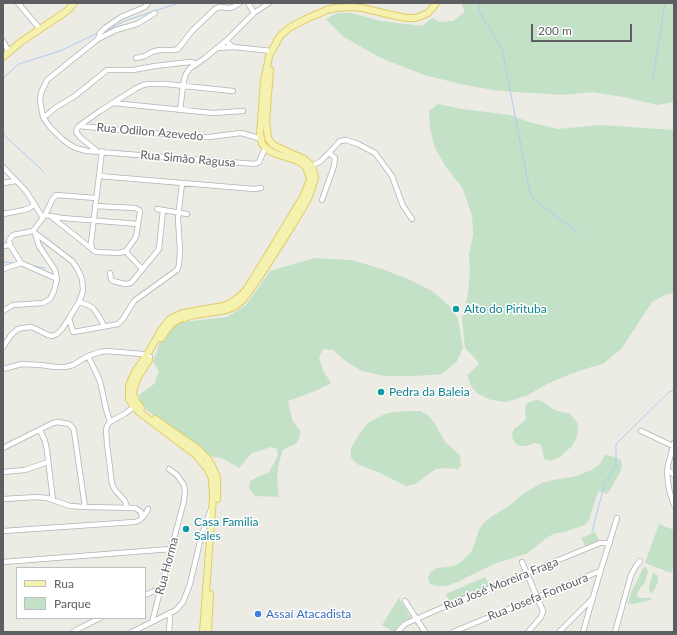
<!DOCTYPE html>
<meta charset="utf-8">
<style>
body{margin:0}
#map{position:relative;width:677px;height:635px;overflow:hidden;background:#ecebe4;font-family:Lato,sans-serif}
canvas{display:block}
.frame{position:absolute;inset:0;border:4px solid #5c5e62;pointer-events:none}
.legend{position:absolute;left:16px;top:567px;width:130px;height:52px;box-sizing:border-box;background:#fff;border:1px solid #bebfc0;margin:0;padding:5px 7px;list-style:none;font-size:12px;color:#5c5e62}
.legend li{display:flex;align-items:center;gap:8px;height:20px}
.legend b{width:20px;border:1px solid #bebfc0}
.scale{position:absolute;left:531px;top:24px;width:101px;height:18px;box-sizing:border-box;border:2px solid #5c5e62;border-top:0;padding-left:5px;font-size:12px;line-height:14px;white-space:nowrap;color:#5c5e62;-webkit-text-stroke:3px #fff;paint-order:stroke}
</style>
<div id="map">
<canvas width="677" height="635"></canvas>
<div class="frame"></div>
<ul class="legend">
<li><b style="height:5px;background:#f5f2b0"></b>Rua</li>
<li><b style="height:11px;background:#c3e1c6"></b>Parque</li>
</ul>
<div class="scale">200 m</div>
</div>
<script>
const c = document.querySelector('canvas').getContext('2d');
c.lineJoin = 'round';
function fill(path, color) {
  c.fillStyle = color;
  c.fill(path, 'evenodd');
}
function toPath(rows) {
  const path = new Path2D();
  for (const r of rows) {
    path.moveTo(r[0], r[1]);
    for (let i = 2; i < r.length; i += 2) path.lineTo(r[i], r[i + 1]);
  }
  return path;
}
function strokePath(path, color, width, dash) {
  c.strokeStyle = color;
  c.lineWidth = width;
  c.lineCap = dash ? 'butt' : 'round';
  c.setLineDash(dash || []);
  c.stroke(path);
}
function write(font, color, halo, rows, align = 'center') {
  c.font = font + ' Lato,sans-serif';
  c.lineWidth = 3;
  c.setLineDash([]);
  c.textBaseline = 'middle';
  c.strokeStyle = halo;
  c.fillStyle = color;
  for (const [text, x, y, turn = 0] of rows) {
    c.save();
    c.translate(x, y);
    c.rotate((+turn || 0) * Math.PI / 180);
    c.textAlign = isNaN(turn) ? turn : align;
    if (halo) c.strokeText(text, 0, 0);
    c.fillText(text, 0, 0);
    c.restore();
  }
}
fill(toPath([
 [461,3,674,3,674,102,658,105,623,97,592,92,563,95,500,91,465,85,424,75,381,58,344,37,326,19,337,13,351,13,381,21,422,26,432,18,439,22,453,21,465,12],
 [438,104,462,109,510,115,529,122,558,129,601,125,674,130,674,293,665,295,652,302,622,348,603,364,588,368,568,375,547,384,528,395,507,402,491,400,477,393,471,386,467,375,474,369,479,364,474,357,465,348,462,319,468,294,470,272,469,255,473,235,472,216,463,189,446,167,435,148,430,128,429,111],
 [315,258,351,260,379,268,408,279,432,291,451,307,458,319,463,348,457,361,442,374,416,376,385,376,362,371,344,360,333,350,323,349,319,358,324,372,331,383,315,391,288,401,292,420,301,432,297,443,283,450,279,462,277,479,279,497,255,496,249,488,250,481,269,472,278,456,277,449,271,447,252,453,239,468,224,459,210,456,141,406,139,395,154,384,159,371,153,362,160,342,166,334,172,327,182,322,227,317,246,305,270,271],
 [537,400,541,401,555,410,570,414,577,422,578,427,577,437,572,446,560,457,550,461,544,459,542,449,540,444,535,443,527,446,521,446,516,444,513,439,512,434,514,429,522,423,526,419,525,409,526,404,532,401],
 [409,411,420,411,429,416,435,424,445,442,460,455,461,465,458,469,446,468,436,469,427,475,416,484,406,486,378,472,359,465,351,458,351,448,362,430,369,422,387,413],
 [605,455,611,456,621,460,622,467,619,474,610,490,607,494,598,491,589,520,585,525,564,532,553,534,545,539,528,553,494,564,457,582,447,586,437,586,430,584,428,578,430,573,437,568,447,567,457,565,465,558,472,551,479,530,483,524,491,517,509,506,524,493,542,483,552,480,573,477,592,470,600,464],
 [659,524,674,530,674,566,671,573,645,563],
 [595,532,599,540,585,546,581,538],
 [646,567,648,572,645,582,637,593,637,595,639,598,652,598,651,600,633,604,628,603,632,590,637,581,642,570,643,568],
 [653,572,658,576,658,582,653,592,651,593,650,592,649,587],
 [485,577,490,586,449,602,446,594],
 [399,598,411,618,401,623,394,632,382,625]
]), '#c3e1c6');
strokePath(toPath([
 [479,3,479,11,502,49,531,197,578,233],
 [107,30,127,20,179,3],
 [653,77,665,3],
 [3,78,19,64,60,51,98,33],
 [3,134,44,172],
 [3,262,13,263],
 [34,266,45,268],
 [592,532,605,482,616,467,616,444,670,391,674,391]
]), '#abccf5', 1);
const minor = toPath([
 [18,3,40,29],
 [248,3,254,13],
 [155,13,137,24,116,30,98,39,47,80,41,93,40,101,43,117,50,127,62,139,70,145,76,148,87,151,255,164,259,162,265,148],
 [98,39,100,33,105,28,121,17,145,7,148,3],
 [227,40,228,43,233,47,272,51],
 [3,41,9,52],
 [217,48,233,47],
 [136,58,145,56,152,52,159,50,174,50,178,49,192,31,215,9,219,7,229,8,233,7,240,3],
 [113,103,213,113,243,111],
 [180,110,183,86,185,76,189,69,205,58,227,40,254,13,269,3],
 [43,117,47,115,55,108,75,96,107,70,133,70,155,66,190,62,197,64],
 [79,126,196,137,209,137,241,133,262,139],
 [97,151,81,138,76,132,77,129,79,126,100,111,135,89,143,85,148,84,165,84,233,91],
 [312,166,321,161,340,141,346,140,358,144,375,153,392,176,403,206,412,219],
 [3,167,26,191,43,218],
 [99,176,254,189,261,188],
 [3,183,16,181],
 [322,200,334,166,335,158,329,153],
 [95,206,135,208,139,210,140,212,136,237,126,251,119,253,97,252,94,251,92,249,91,243,102,151],
 [157,209,187,214],
 [3,214,24,210,30,208,34,204],
 [45,215,62,218,138,224],
 [53,218,92,249],
 [33,231,45,215,52,200,56,195,96,198],
 [3,246,10,245],
 [126,251,128,254,142,269],
 [21,263,10,245,9,240,13,235,33,231],
 [3,269,21,263,57,279],
 [110,273,111,279,113,281,125,284,131,283,159,249,163,210],
 [79,302,88,305,93,308,100,318,104,326],
 [3,311,13,305,43,303,50,299,54,291,57,279,55,270,39,246,35,233],
 [69,318,73,332,85,330,118,324,123,319,134,301,177,270,179,265,180,250,178,218,182,183],
 [3,347,11,335,18,329,23,328,31,327,36,329,48,335,52,336,57,334,62,329,68,320,79,302,82,294,83,290,82,279,77,268,72,261,35,233,33,231],
 [88,356,100,381,106,409,110,422],
 [3,369,22,364,40,365,56,367,66,367,73,365,88,356,100,352,107,351,142,354,150,357],
 [40,430,45,441,47,451,53,500],
 [641,431,673,446],
 [674,443,668,465,667,471,668,483,670,493,674,505],
 [3,448,53,423,58,422,69,424,73,428,74,431,85,507],
 [668,470,674,475],
 [3,472,25,470,48,462],
 [3,499,37,497,47,498,70,506,85,507,135,508,137,509,141,512,142,517],
 [127,507,125,501,115,490,112,484,107,444,106,430,107,426,110,422,126,413,136,405],
 [3,531,135,522,140,520,146,513,148,509],
 [3,562,171,549],
 [522,562,543,611,541,617,528,632],
 [145,595,161,588],
 [405,601,425,632],
 [152,622,184,501,185,491,184,485,177,475,169,469],
 [73,632,82,627,100,618],
 [132,632,176,610,183,602,190,584,201,537,211,509],
 [169,632,170,619,169,613],
 [397,632,405,624,439,609,600,543,610,543],
 [453,632,600,571],
 [559,632,593,598],
 [583,632,602,566,617,518],
 [615,632,631,575,636,566,640,561]
]);
const major = toPath([
 [3,57,22,41,64,13,69,9,74,3],
 [161,338,169,327,173,323,180,319,195,315,226,310,234,307,243,300,260,276,292,226,308,199,313,185,315,178,314,173,312,166,304,159,277,147,272,144,268,138,266,121,270,70],
 [141,408,135,400,133,392,134,388,138,377,149,360],
 [155,419,198,449,207,458,211,464,217,477,217,499],
 [203,632,213,497,212,478,206,467,196,455,138,411,134,407,129,399,129,387,130,383,135,372,150,350,160,332,164,326,170,319,183,313,223,306,231,303,239,297,246,290,261,266,303,197,309,182,310,178,307,170,305,166,298,161,276,154,268,150,262,144,260,134,264,81,268,62,269,56,280,36,289,28,306,19,327,10,335,8,351,7,362,8,396,16,407,18,415,18,421,16,428,13,434,6,436,3],
 [208,632,210,594]
]);
strokePath(minor, '#b1b3b7', 6);
strokePath(major, '#e1cc68', 8);
strokePath(minor, '#fff', 4.5);
strokePath(major, '#f5f2b0', 6);
for (const [x, y, r, color] of [
 [456,309,4,"#0f9aa8"],
 [381,392,4,"#0f9aa8"],
 [186,529,4,"#0f9aa8"],
 [258,614,4,"#3f7fe0"]
]) {
  const dot = new Path2D();
  dot.arc(x, y, r, 0, 2 * Math.PI);
  c.fillStyle = color;
  c.fill(dot);
  strokePath(dot, '#fff', 1.5);
}
write('12px', '#5c5e62', '#fff', [
 ["Rua Odilon Azevedo",150,132,5],
 ["Rua Simão Ragusa",188,159,5],
 ["Rua Horma",167,566,-75],
 ["Rua José Moreira Fraga",501,584,-22],
 ["Rua Josefa Fontoura",538,597,-22]
]);
write('12px', '#0d838f', '#fff', [
 ["Alto do Pirituba",464,309],
 ["Pedra da Baleia",389,392],
 ["Casa Familia",194,522],
 ["Sales",194,536]
], 'left');
write('12px', '#366cbe', '#fff', [
 ["Assaí Atacadista",266,614]
], 'left');
</script>
